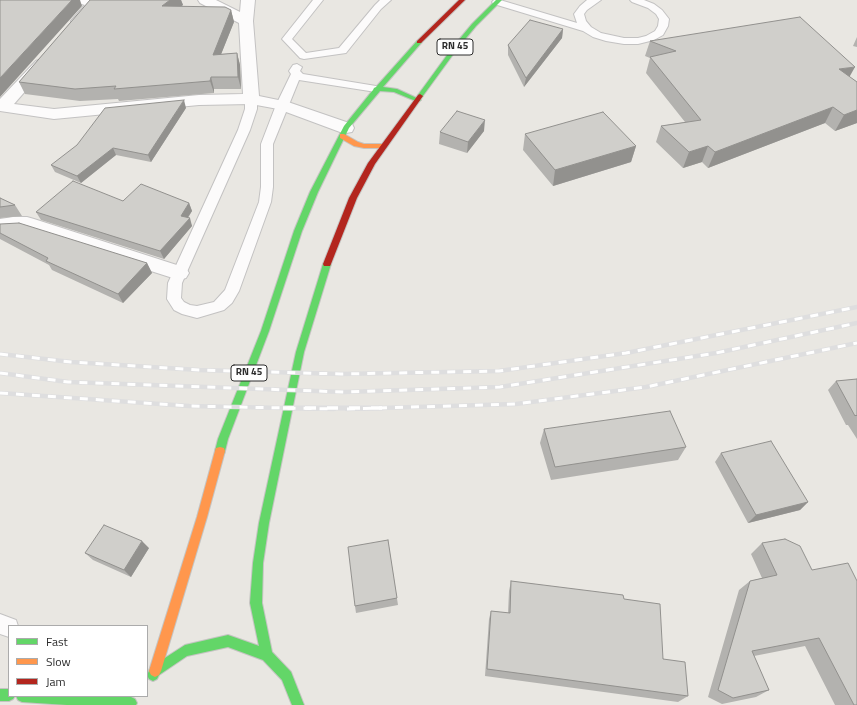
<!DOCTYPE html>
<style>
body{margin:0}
#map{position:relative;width:857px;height:705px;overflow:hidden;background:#e9e7e2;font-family:"Titillium Web",sans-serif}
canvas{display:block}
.legend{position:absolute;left:8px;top:625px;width:140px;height:72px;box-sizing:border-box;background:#fff;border:1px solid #ababab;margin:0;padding:5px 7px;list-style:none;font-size:12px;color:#2c2c2c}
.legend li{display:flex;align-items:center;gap:8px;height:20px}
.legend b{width:20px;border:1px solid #ababab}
</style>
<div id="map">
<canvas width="857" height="705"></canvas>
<ul class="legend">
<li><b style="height:5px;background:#63d668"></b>Fast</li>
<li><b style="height:5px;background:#ff974d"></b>Slow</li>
<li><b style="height:5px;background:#b3261e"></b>Jam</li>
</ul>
</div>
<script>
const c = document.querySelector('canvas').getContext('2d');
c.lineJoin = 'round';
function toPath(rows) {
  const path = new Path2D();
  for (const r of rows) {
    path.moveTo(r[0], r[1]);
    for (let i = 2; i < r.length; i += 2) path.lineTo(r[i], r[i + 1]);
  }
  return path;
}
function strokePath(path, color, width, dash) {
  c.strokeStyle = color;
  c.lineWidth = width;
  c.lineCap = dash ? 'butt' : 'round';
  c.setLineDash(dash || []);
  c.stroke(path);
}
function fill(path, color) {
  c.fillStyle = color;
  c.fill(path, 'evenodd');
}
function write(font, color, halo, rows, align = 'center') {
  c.font = font + ' "Titillium Web",sans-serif';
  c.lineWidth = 3;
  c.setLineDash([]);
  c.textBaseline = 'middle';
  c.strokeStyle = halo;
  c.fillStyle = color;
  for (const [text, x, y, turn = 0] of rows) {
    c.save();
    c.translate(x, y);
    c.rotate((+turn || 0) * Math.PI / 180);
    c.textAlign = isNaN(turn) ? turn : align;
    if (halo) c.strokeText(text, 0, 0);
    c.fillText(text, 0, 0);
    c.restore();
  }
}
const lane = toPath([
 [313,0,323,0,292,39,306,53,339,48,375,5,380,0,391,0,381,9,346,53,304,59,300,58,282,39,313,0],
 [494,0,500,0,577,23,574,14,580,6,587,0,601,0,587,10,584,14,586,21,591,27,601,33,624,38,638,38,646,36,655,31,658,26,659,19,656,14,648,8,632,2,630,0,644,0,654,4,662,10,669,19,668,26,663,35,654,40,638,44,624,44,606,41,593,37,583,31,494,4,492,2,494,0],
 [297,64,302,67,300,71,303,74,376,86,381,89,376,92,299,80,273,144,273,187,271,202,239,291,232,303,224,310,197,318,182,314,174,310,167,299,168,283,238,130,245,109,245,99,251,96,257,99,257,109,250,130,182,283,181,298,184,302,190,305,197,306,214,302,225,290,259,202,261,187,261,144,276,105,291,74,289,71,293,65,297,64],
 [0,614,16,620,18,626,9,626,9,637,0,634,0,614]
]);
const street = toPath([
 [76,0,101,0,102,2,83,24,78,25,73,24,71,21,85,5,78,3,76,0],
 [198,0,216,0,240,12,241,0,255,0,253,21,259,96,288,102,352,124,354,128,352,132,346,133,340,132,278,109,251,104,199,105,54,119,0,111,0,99,36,61,41,59,46,61,49,64,14,104,54,109,199,95,243,94,239,23,200,3,198,0],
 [13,217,27,217,34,219,186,268,189,273,186,278,179,280,26,231,0,233,0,219,13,217]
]);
const fast = toPath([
 [496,0,502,0,476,26,457,49,422,97,418,97,418,95,453,47,472,24,496,0],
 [417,41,422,42,383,87,397,89,421,100,418,102,394,92,380,91,349,128,318,192,302,231,269,331,228,439,225,451,224,454,220,455,216,454,215,451,218,439,261,331,294,231,310,192,344,126,373,90,374,88,376,87,417,41],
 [327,261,331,264,304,352,269,523,263,563,262,603,272,652,291,672,304,705,292,705,282,680,263,660,228,647,187,656,159,675,157,679,153,681,149,679,147,675,151,667,185,645,228,635,259,646,250,603,253,563,259,523,296,352,323,264,327,261],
 [0,689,9,689,9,696,15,696,13,699,9,701,0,701,0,689],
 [16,696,117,696,131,697,135,699,137,703,136,705,67,705,22,702,18,700,16,696]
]);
const slow = toPath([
 [340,134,344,134,358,142,364,144,383,144,387,146,383,148,364,148,354,146,340,138,340,134],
 [220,447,224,448,225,451,207,517,161,671,159,675,155,677,151,675,149,671,197,517,215,451,216,448,220,447]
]);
const jam = toPath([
 [459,0,465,0,421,43,417,43,417,41,459,0],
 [420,94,423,96,375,164,357,198,331,264,330,266,324,266,323,264,349,198,368,163,418,95,420,94]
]);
strokePath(lane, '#c3c2c2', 2);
strokePath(street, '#c3c2c2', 2);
strokePath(fast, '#c5c4c2', 2);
strokePath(slow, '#c5c4c2', 2);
strokePath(jam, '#c5c4c2', 2);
fill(lane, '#fcfbfb');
fill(street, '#fcfbfb');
fill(fast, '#63d668');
fill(slow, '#ff974d');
fill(jam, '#b3261e');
const railFar1 = toPath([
 [0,354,71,362,199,370,341,374,499,371,626,353,857,307],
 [0,373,68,382,344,392,500,387,716,353,857,323],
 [0,393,189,406,334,409],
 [347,409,516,404,646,387,857,343]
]);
const rail = toPath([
 [283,408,382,408]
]);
strokePath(railFar1, '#dededf', 4.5);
strokePath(rail, '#dededf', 5);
strokePath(railFar1, '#fff', 3, [8]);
strokePath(rail, '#fff', 3.5, [11]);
fill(toPath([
 [90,0,181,0,183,5,181,6,231,10,234,22,221,54,237,53,240,65,241,89,214,89,214,93,119,101,118,99,80,101,25,94,19,82],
 [563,29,562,38,524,87,508,55,508,45],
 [857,37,857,47,853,46],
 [650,41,850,77,857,82,857,123,835,131,825,123,708,168,702,162,683,168,656,142,661,126,685,122,646,73,650,58,645,56],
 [186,108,151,162,116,155,81,183,55,172,51,165],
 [484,131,467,153,439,144,440,132],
 [525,134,636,146,631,162,553,186,523,150],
 [0,198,15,205,22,216,0,218],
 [123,201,189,203,192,211,188,218,192,226,164,259,41,220,36,212],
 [0,224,147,263,152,273,123,303,52,270,49,265,0,239],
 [857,379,857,439,848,425,846,425,828,390,836,381],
 [544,429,686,447,678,460,551,480,540,443],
 [721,453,808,502,800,510,748,523,715,462],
 [785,539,857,705,835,705,805,646,754,656,769,690,756,697,722,704,708,697,739,590,750,581,762,578,751,554,762,543],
 [388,540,398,605,356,613,355,606],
 [149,548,131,577,93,560,85,553],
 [511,581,624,599,688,696,678,702,485,676,489,619,491,611,508,613,509,591]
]), '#b3b2af');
fill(toPath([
 [72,0,80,0,82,6,0,97,0,78],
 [170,0,181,0,183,5,166,18,162,6],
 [231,10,234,22,216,67,213,55],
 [563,29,562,38,524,87,526,78],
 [237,53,240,65,241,89,238,77],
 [855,67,846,83,839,69],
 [211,77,214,89,214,93,210,81],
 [184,100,186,108,151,162,148,155],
 [833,107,825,123,708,168,715,152],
 [857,110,857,123,835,131,844,115],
 [485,120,484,131,467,153,468,142],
 [636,146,631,162,553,186,555,170],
 [708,146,702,162,683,168,689,152],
 [113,148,116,155,81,183,77,176],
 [189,203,192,211,184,223,181,216],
 [190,218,192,226,164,259,160,251],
 [147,263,152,273,123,303,118,294],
 [808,502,800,510,748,523,756,515],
 [142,541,149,548,131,577,124,570]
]), '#92918e');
const building = toPath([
 [0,0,72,0,0,78,0,0],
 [90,0,170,0,162,6,225,7,231,10,213,55,237,53,238,77,211,77,210,81,114,89,116,86,75,89,19,82,90,0],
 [800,17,855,67,839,69,857,82,857,110,844,115,833,107,715,152,708,146,689,152,661,126,701,120,650,57,676,51,650,41,800,17],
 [530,20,563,29,526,78,508,45,530,20],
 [184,100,148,155,113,148,77,176,51,165,77,145,105,108,184,100],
 [457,111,485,120,468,142,440,132,457,111],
 [603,112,636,146,555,170,525,134,603,112],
 [73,181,123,201,141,184,189,203,181,216,190,218,160,251,36,212,73,181],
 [0,198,15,205,0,207,0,198],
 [19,223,147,263,118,294,46,261,48,258,0,233,0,224,19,223],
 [857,379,857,416,856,415,855,416,836,381,857,379],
 [670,411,686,447,555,467,544,429,670,411],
 [771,441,808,502,756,515,721,453,771,441],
 [104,525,142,541,124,570,85,553,104,525],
 [785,539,800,546,812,570,848,563,857,581,857,705,854,705,819,638,752,651,769,690,733,698,718,690,750,581,777,575,762,543,785,539],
 [388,540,397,598,355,606,348,547,388,540],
 [511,581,623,595,624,599,660,604,663,659,685,662,688,696,487,669,491,611,510,613,511,581]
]);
fill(building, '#d0cfcb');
strokePath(building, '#92918e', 1);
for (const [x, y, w] of [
 [455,47,36],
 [249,373,36]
]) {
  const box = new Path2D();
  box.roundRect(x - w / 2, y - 8, w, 16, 3);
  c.fillStyle = '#fff';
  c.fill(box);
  strokePath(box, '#2c2c2c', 1);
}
write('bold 10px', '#2c2c2c', null, [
 ["RN 45",455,47],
 ["RN 45",249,373]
]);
</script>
